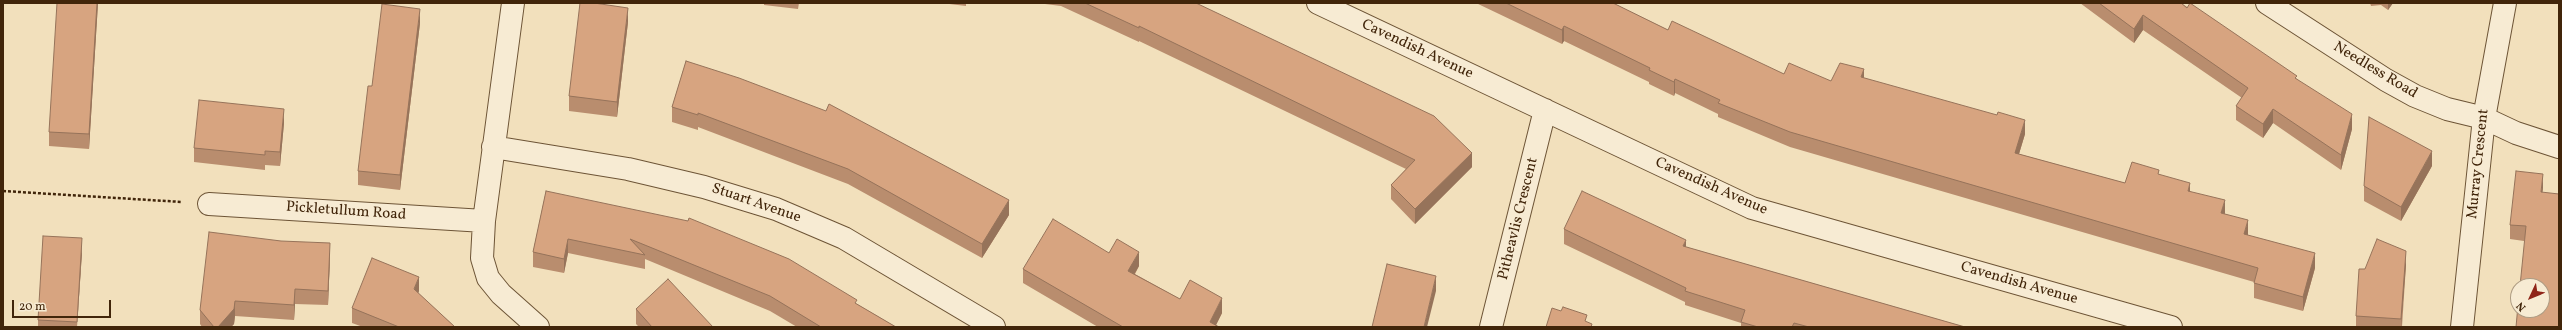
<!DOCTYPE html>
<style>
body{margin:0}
#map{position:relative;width:2562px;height:330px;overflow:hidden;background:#f2e0bc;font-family:Vollkorn,serif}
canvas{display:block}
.frame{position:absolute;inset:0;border:4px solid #41250a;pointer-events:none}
.north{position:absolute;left:2510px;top:278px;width:40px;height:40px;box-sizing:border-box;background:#f7ebd3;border:1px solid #ae9c83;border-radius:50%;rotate:226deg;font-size:11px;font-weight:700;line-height:16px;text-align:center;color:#41250a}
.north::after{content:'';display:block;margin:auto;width:14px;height:18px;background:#8f2418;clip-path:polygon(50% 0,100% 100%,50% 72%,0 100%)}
.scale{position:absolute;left:12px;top:300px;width:99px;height:18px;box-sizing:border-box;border:2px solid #41250a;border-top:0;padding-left:5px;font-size:12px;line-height:14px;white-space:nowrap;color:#41250a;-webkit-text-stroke:3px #f7ebd3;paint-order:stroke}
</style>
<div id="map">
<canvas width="2562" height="330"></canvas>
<div class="frame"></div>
<div class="north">N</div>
<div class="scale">20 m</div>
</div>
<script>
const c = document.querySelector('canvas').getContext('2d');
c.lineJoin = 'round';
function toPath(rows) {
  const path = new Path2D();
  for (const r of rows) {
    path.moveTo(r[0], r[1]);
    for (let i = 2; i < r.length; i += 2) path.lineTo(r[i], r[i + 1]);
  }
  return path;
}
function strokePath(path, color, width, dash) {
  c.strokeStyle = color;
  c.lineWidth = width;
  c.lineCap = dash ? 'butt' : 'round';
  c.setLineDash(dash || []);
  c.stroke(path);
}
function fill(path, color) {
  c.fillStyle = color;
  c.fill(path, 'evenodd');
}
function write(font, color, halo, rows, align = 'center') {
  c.font = font + ' Vollkorn,serif';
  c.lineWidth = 3;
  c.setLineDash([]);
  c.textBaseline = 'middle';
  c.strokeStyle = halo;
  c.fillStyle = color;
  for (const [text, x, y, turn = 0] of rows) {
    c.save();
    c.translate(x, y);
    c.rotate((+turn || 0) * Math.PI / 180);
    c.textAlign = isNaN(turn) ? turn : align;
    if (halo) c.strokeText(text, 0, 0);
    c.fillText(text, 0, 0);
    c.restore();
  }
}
const minor = toPath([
 [513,3,484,221,482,258,488,278,501,294,538,327],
 [1318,3,1752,208,2171,327],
 [2267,3,2386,80,2415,96,2447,109,2484,118,2516,133,2559,147],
 [493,147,628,169,704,187,776,209,844,238,994,327],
 [209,204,484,221],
 [1491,327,1545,110],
 [2462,327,2484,118,2505,3]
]);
strokePath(minor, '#6d5436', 24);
strokePath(toPath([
 [3,191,182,202]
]), '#41250a', 2.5, [3, 2]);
strokePath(minor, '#f7ebd3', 22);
fill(toPath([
 [98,3,89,149,49,146,49,132],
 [764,3,799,3,798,9,764,5],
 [941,3,966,3,966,6],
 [1037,3,1196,3,1472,167,1415,224,1391,199,1391,185,1406,169,1139,41,1139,42,1061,6],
 [1476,3,1613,3,1668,30,1784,74,1831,81,1864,78,2025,134,2019,154,2125,183,2159,175,2190,191,2225,214,2248,235,2247,235,2315,268,2303,311,2254,298,2254,282,1790,147,1718,117,1718,114,1675,93,1674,96,1649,84,1649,82,1564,41,1562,44],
 [2080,3,2181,3,2297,79,2352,129,2341,170,2273,123,2263,138,2236,120,2236,106,2242,98,2143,30,2134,43],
 [2370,3,2393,3,2388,10,2381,5,2371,6],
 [628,22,617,117,569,111,569,96],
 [420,23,400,190,358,185,358,171,372,86],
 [686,61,1009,215,982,258,848,184,698,127,698,130,672,122,672,107],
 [284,123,280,166,265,165,265,170,194,162,194,148],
 [2432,166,2401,221,2364,201,2364,186],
 [2543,188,2542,192,2524,241,2510,239,2510,225],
 [546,191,857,304,896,327,797,327,770,311,645,259,645,269,568,253,564,273,533,267,533,252],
 [1564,229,1686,247,1965,327,1741,327,1741,323,1685,305,1685,302,1564,244],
 [82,252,77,327,38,327,38,320],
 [1109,253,1139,266,1135,274,1180,299,1222,313,1216,325,1219,327,1098,327,1023,283,1023,269],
 [330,257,328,305,295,304,294,320,235,316,234,324,231,327,202,327,200,324,200,310],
 [2406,265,2402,327,2356,327,2356,316,2365,269],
 [419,291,418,293,455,327,363,327,352,323,352,308],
 [636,309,713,327,639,327,636,324]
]), '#b98d6e');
fill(toPath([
 [97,3,98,3,89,149,89,134],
 [2388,3,2393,3,2388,10],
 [628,8,628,22,617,117,617,102],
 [420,9,420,23,400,190,400,175],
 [2143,15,2143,30,2134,43,2134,29],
 [1564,26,1564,41,1562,44,1562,30],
 [1864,69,1864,83,1861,77],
 [1675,79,1675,93,1674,96,1674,82],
 [284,109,284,123,280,166,280,152],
 [2273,109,2273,123,2263,138,2263,124],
 [2352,114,2352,129,2341,170,2341,155],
 [2025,120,2025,134,2015,167,2015,153],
 [2432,151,2432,166,2401,221,2401,207],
 [1472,153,1472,167,1415,224,1415,209],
 [2543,174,2543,188,2541,207,2541,192],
 [2190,183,2190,198,2188,191],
 [1009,200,1009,215,982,258,982,244],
 [2225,200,2225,214,2221,213],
 [2248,220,2248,235,2244,249,2244,234],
 [82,238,82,252,77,327],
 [568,239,568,253,564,273,564,259],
 [1686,240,1686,255,1683,246],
 [330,243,330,257,328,305,328,291],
 [2406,251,2406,265,2401,327,2401,319],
 [1139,252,1139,266,1128,285,1128,271],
 [2315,253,2315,268,2303,311,2303,297],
 [1436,276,1436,291,1427,327,1424,327],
 [419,277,419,291,414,304,414,289],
 [295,289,295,304,294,320,294,305],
 [1222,298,1222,313,1215,327,1210,322],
 [235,301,235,316,234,324,231,327,218,327]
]), '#96735a');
const building = toPath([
 [57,3,97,3,89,134,49,132,57,3],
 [580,3,594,3,628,8,617,102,569,96,580,3],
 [1085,3,1196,3,1434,116,1472,153,1415,209,1391,185,1415,160,1139,26,1139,28,1085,3],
 [1506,3,1613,3,1668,30,1672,21,1784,74,1789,63,1831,81,1840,63,1864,69,1861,77,1997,115,1998,112,2025,120,2015,153,2125,183,2132,162,2159,170,2158,174,2190,183,2188,191,2225,200,2221,213,2248,220,2244,234,2315,253,2303,297,2254,283,2258,268,1790,132,1718,103,1720,100,1675,79,1674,82,1649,70,1650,68,1564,26,1562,30,1506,3],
 [2099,3,2181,3,2187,8,2190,3,2297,76,2295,78,2352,114,2341,155,2273,109,2263,124,2236,106,2248,88,2143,15,2134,29,2099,3],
 [382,4,420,9,400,175,358,171,368,86,372,86,382,4],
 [686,61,739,78,826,111,829,104,1009,200,982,244,848,169,698,113,698,115,672,107,686,61],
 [199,100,284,109,280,152,265,151,265,155,194,148,199,100],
 [2369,117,2432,151,2401,207,2364,186,2369,117],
 [2516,171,2543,174,2541,192,2559,194,2559,327,2516,327,2518,305,2518,310,2542,310,2542,286,2520,286,2526,226,2510,225,2516,171],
 [546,191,688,221,689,218,789,259,857,300,855,303,896,327,821,327,770,296,630,239,645,255,568,239,564,259,533,252,546,191],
 [1582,191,1686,240,1683,246,1965,327,1809,327,1794,323,1792,327,1758,327,1741,322,1745,310,1685,291,1686,288,1564,229,1582,191],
 [1053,219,1109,253,1117,239,1139,252,1128,271,1180,299,1190,280,1222,298,1210,322,1219,327,1123,327,1023,269,1053,219],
 [209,232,281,241,330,243,328,291,295,289,294,305,235,301,234,309,218,327,214,327,200,310,209,232],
 [43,236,82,238,77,322,38,320,43,236],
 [2377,239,2406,251,2401,319,2356,316,2359,269,2365,269,2377,239],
 [372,258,419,277,414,289,455,327,399,327,352,308,372,258],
 [1387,264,1436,276,1424,327,1372,327,1387,264],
 [668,279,713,327,652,327,636,309,668,279],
 [1563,307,1587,315,1585,321,1592,324,1591,327,1546,327,1552,308,1561,311,1563,307]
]);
fill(building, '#d7a480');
strokePath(building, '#96735a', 1);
write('15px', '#41250a', '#f7ebd3', [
 ["Cavendish Avenue",1417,50,25],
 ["Needless Road",2375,71,31],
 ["Murray Crescent",2479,164,-84],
 ["Cavendish Avenue",1711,187,24],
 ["Stuart Avenue",756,204,19],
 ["Pickletullum Road",346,212,4],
 ["Pitheavlis Crescent",1519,219,-76],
 ["Cavendish Avenue",2019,284,16]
]);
</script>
